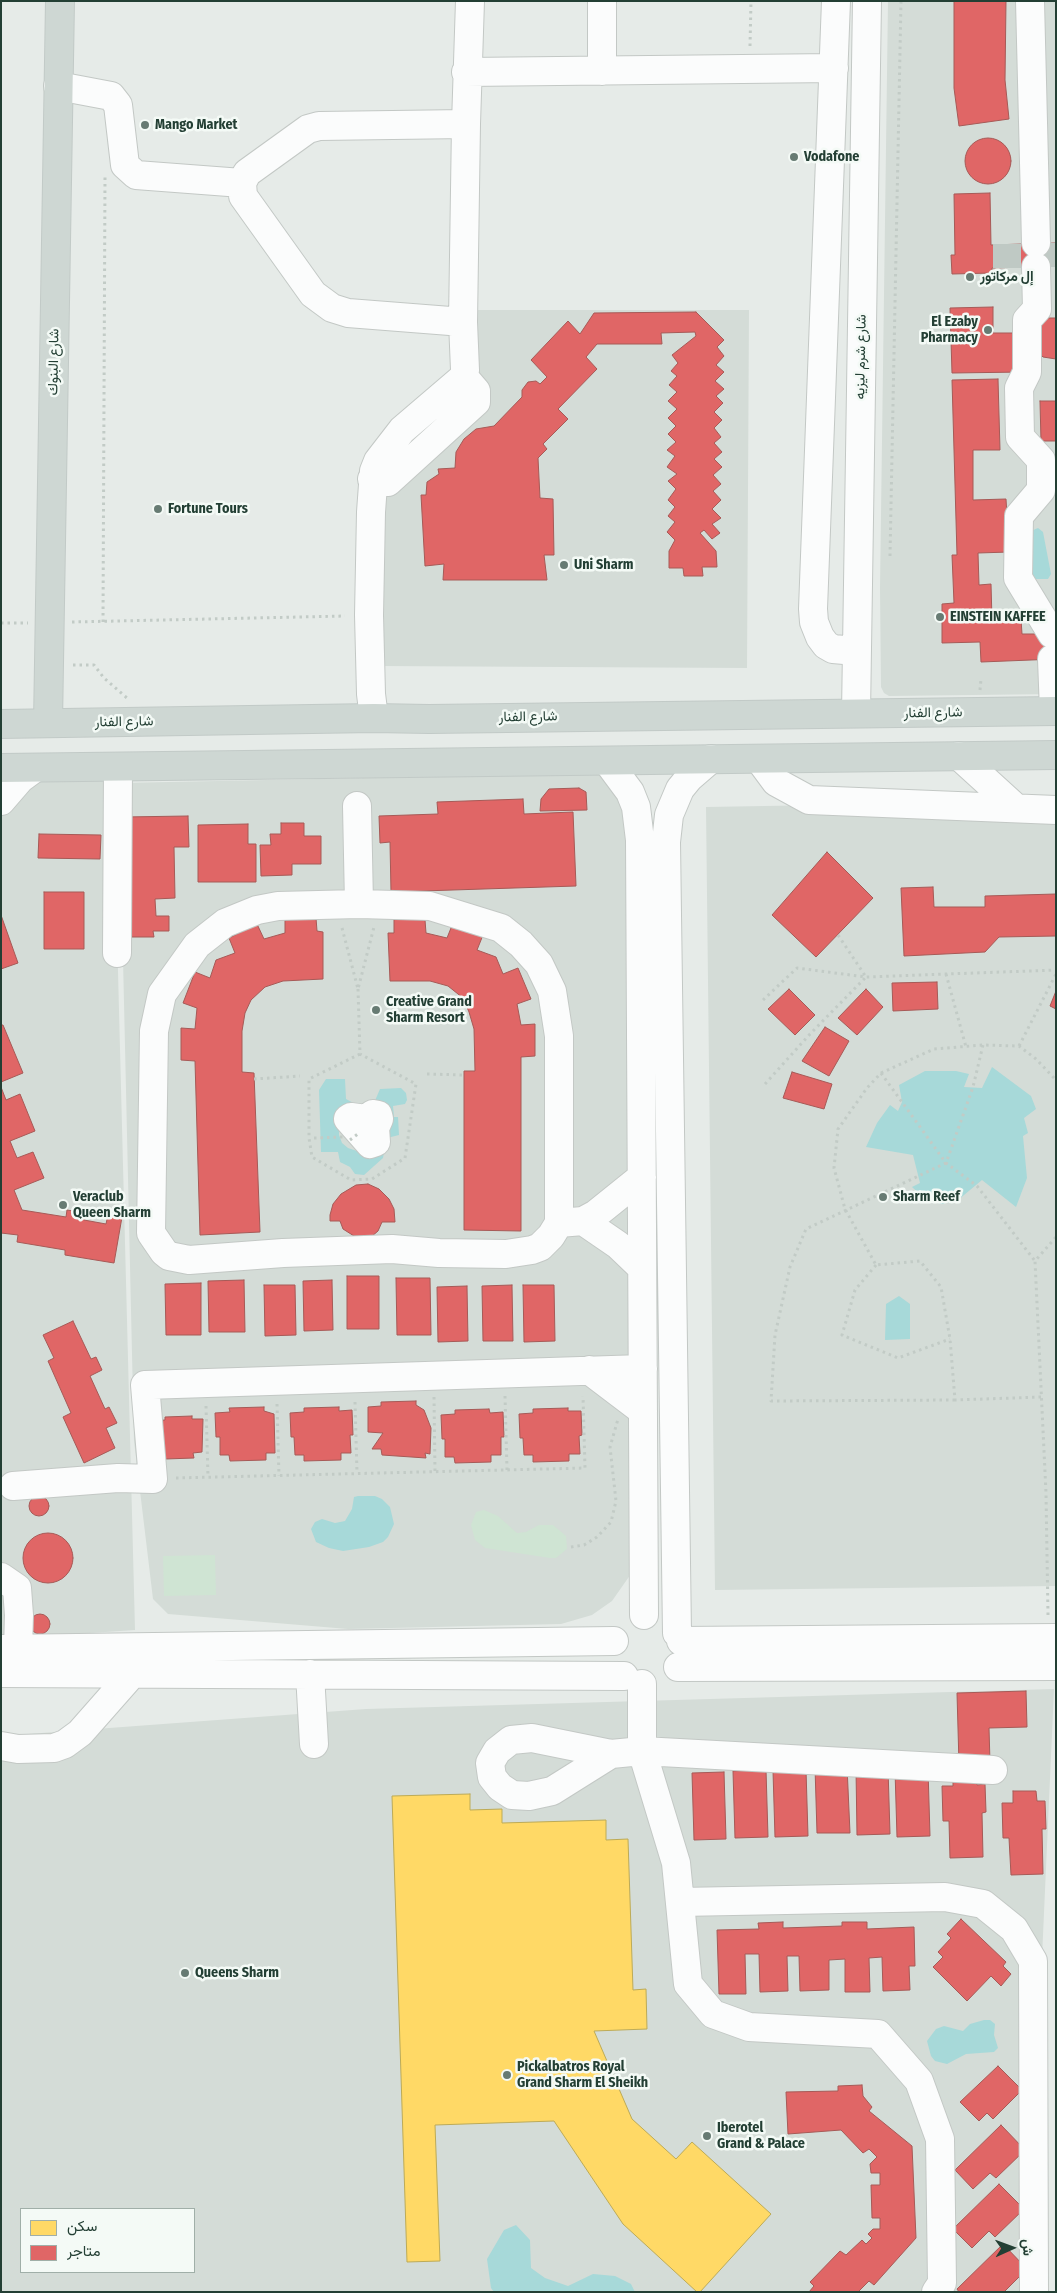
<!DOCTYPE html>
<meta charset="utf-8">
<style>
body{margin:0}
#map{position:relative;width:1057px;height:2293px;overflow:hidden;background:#e6ebe8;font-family:"Fira Sans Condensed",Vazirmatn,sans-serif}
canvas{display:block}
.frame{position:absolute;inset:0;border:2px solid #233f34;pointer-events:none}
.legend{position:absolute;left:20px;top:2208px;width:175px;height:65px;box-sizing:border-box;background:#f4faf6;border:1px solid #a0afa8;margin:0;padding:6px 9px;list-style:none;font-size:15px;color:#233f34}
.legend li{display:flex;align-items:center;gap:10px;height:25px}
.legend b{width:25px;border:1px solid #a0afa8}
.north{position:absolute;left:987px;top:2223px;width:50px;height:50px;-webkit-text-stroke:4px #f4faf6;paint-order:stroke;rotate:88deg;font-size:14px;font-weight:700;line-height:20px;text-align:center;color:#233f34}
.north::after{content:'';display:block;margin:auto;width:18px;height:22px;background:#233f34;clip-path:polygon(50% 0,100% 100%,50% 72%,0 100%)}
</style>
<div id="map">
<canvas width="1057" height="2293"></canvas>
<div class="frame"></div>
<ul class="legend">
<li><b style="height:14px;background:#ffd966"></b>سكن</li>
<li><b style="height:14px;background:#e06666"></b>متاجر</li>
</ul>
<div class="north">ش</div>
</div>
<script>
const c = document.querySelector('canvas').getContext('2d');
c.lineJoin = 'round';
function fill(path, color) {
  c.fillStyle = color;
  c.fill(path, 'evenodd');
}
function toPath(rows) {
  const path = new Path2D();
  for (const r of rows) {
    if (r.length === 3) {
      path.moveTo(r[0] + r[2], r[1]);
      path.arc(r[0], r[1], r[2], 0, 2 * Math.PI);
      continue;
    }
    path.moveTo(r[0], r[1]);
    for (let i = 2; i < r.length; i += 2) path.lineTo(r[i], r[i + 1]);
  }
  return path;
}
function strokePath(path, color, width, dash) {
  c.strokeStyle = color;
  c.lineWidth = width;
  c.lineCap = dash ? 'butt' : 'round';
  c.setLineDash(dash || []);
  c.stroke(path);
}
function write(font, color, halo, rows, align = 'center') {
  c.font = font + ' "Fira Sans Condensed",Vazirmatn,sans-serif';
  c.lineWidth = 5;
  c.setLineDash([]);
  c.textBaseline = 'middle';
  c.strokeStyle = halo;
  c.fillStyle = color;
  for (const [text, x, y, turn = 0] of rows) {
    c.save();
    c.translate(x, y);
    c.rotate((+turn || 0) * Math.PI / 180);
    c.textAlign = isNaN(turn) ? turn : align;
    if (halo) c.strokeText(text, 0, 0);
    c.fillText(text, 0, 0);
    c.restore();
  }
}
fill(toPath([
 [888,1,1056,1,1056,694,889,696,884,693,881,687,880,588],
 [465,310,749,310,747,668,379,666,380,464,466,382],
 [610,773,626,800,633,1571,612,1601,592,1615,561,1624,348,1629,168,1614,153,1599,134,1441,119,783],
 [113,778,135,1630,1,1639,1,780],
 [1056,801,1056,1586,715,1590,706,807],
 [1054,1689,1041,1980,1042,2292,1,2292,1,1736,366,1709],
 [21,2209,194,2209,194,2272,21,2272]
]), '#d4dcd7');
fill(toPath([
 [484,1510,498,1516,517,1533,526,1532,539,1525,553,1525,566,1536,567,1549,556,1558,550,1558,485,1548,475,1540,471,1525,476,1512],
 [215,1555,216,1595,164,1596,163,1556]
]), '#cfe4d3');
fill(toPath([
 [1038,528,1043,532,1051,574,1048,579,1036,579,1031,575,1031,531],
 [992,1067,1031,1096,1036,1109,1024,1118,1028,1133,1023,1136,1027,1178,1016,1207,982,1180,958,1200,942,1204,925,1199,912,1187,920,1183,913,1155,866,1147,877,1123,890,1105,898,1111,902,1102,899,1085,925,1071,956,1071,969,1074,964,1087,982,1088],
 [326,1079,345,1079,346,1099,359,1106,374,1103,380,1089,401,1088,406,1093,407,1100,405,1104,393,1106,394,1117,398,1117,399,1135,387,1138,383,1158,364,1175,355,1174,350,1167,340,1162,338,1152,321,1152,319,1090],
 [339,1127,360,1152,348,1148,342,1143,339,1135],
 [899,1296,910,1304,910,1339,885,1340,886,1304],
 [358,1496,375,1496,382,1499,390,1507,394,1524,388,1537,383,1542,369,1547,343,1551,329,1548,316,1542,311,1529,315,1522,322,1519,335,1523,345,1521,352,1509,354,1497],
 [984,2020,990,2020,995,2024,994,2035,998,2048,994,2052,966,2054,947,2064,935,2061,931,2056,927,2041,936,2029,944,2026,963,2031,970,2024],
 [516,2225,530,2240,531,2268,545,2278,568,2286,593,2274,615,2276,631,2284,635,2292,494,2292,491,2288,487,2259,504,2230]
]), '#a7d9d9');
const homes = toPath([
 [470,1794,470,1810,502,1809,502,1823,606,1820,606,1840,628,1839,633,1990,646,1989,647,2029,594,2031,632,2119,676,2159,692,2142,771,2214,700,2292,697,2292,623,2224,554,2121,435,2125,440,2261,407,2262,392,1796,470,1794]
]);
fill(homes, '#ffd966');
strokePath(homes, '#bdab57', 1);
const shops = toPath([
 [954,1,1006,1,1005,80,1009,119,959,126,954,88,954,1],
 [988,161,23],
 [990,193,991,245,1056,243,1056,266,992,268,992,273,952,274,951,255,955,255,954,194,990,193],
 [993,307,993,333,1022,333,1023,372,952,373,950,308,993,307],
 [696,312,724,340,717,347,724,356,716,365,724,372,715,381,724,389,716,396,723,403,714,412,722,420,714,428,721,437,714,443,722,452,714,459,722,467,713,475,721,484,713,491,721,500,712,509,721,518,712,524,720,533,712,539,704,530,700,533,716,551,717,567,702,567,703,576,684,576,683,568,669,568,669,551,675,540,667,532,675,522,668,516,675,507,668,500,676,489,668,481,677,474,667,467,675,456,667,450,676,442,668,434,676,426,668,418,677,409,668,401,677,392,669,385,677,376,671,371,678,363,672,355,696,336,695,332,661,333,662,344,597,344,586,357,597,369,558,409,568,419,543,444,547,449,538,458,540,498,553,499,554,555,544,555,547,580,443,580,444,564,425,566,421,495,426,495,427,482,439,474,438,469,455,468,456,452,464,439,476,429,494,426,522,397,522,390,528,382,536,381,540,384,547,377,531,360,568,321,580,334,594,313,696,312],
 [1048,318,1056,318,1056,359,1043,357,1037,351,1041,322,1048,318],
 [998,379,1000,450,973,450,973,500,1006,499,1009,552,978,553,979,585,991,584,992,620,1021,619,1022,634,1056,634,1056,659,981,662,980,642,942,643,942,604,954,603,952,555,957,555,952,380,998,379],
 [1040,401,1056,401,1056,441,1041,441,1040,401],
 [579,788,586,792,587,810,540,811,541,799,549,789,579,788],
 [523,799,524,814,573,812,576,886,391,892,390,842,380,843,379,816,438,814,437,802,523,799],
 [188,816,189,847,174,847,175,898,155,899,156,916,169,916,169,931,153,931,154,937,126,937,124,817,188,816],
 [281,823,304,823,304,836,321,836,321,864,292,864,292,875,261,876,260,845,271,845,270,834,281,834,281,823],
 [248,824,248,844,256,844,256,882,198,882,198,825,248,824],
 [39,834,101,835,100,859,38,858,39,834],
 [827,852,873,898,816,957,772,915,827,852],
 [933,887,934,907,985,907,985,896,1056,894,1056,936,999,937,985,952,904,956,901,888,933,887],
 [44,892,84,892,84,949,44,949,44,892],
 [1,915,18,963,1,969,1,915],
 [316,918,317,931,323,932,323,979,283,981,265,987,251,1000,245,1013,242,1031,242,1072,254,1073,260,1232,200,1235,195,1061,181,1060,181,1028,195,1029,197,1008,183,1003,195,972,210,978,216,960,235,953,229,938,257,924,264,939,285,933,285,920,316,918],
 [394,919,425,920,426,933,447,938,453,923,483,935,477,950,496,957,503,974,518,968,531,999,517,1004,521,1025,535,1024,535,1056,521,1057,521,1231,464,1230,464,1071,475,1071,474,1029,469,1012,463,998,448,986,430,981,390,981,388,933,394,933,394,919],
 [937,982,938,1009,893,1011,892,983,937,982],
 [789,989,815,1015,795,1035,768,1009,789,989],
 [866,989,883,1007,857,1035,838,1018,866,989],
 [1056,991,1056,1009,1050,1006,1056,991],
 [1,1025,3,1025,23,1073,1,1082,1,1025],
 [825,1027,849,1041,829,1076,802,1061,825,1027],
 [792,1072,832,1084,824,1109,783,1098,792,1072],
 [1,1087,6,1100,20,1094,35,1131,10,1141,17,1158,33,1152,44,1178,14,1190,22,1210,66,1217,67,1210,85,1213,84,1220,106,1224,108,1215,122,1217,114,1263,65,1255,65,1250,17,1242,18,1235,1,1233,1,1087],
 [368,1184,379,1189,389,1199,394,1209,395,1222,382,1222,378,1231,371,1237,354,1236,343,1229,340,1221,330,1221,330,1215,333,1204,341,1194,356,1185,368,1184],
 [347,1276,379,1276,379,1329,347,1329,347,1276],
 [396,1278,430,1278,431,1335,397,1335,396,1278],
 [244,1280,245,1332,209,1332,208,1281,244,1280],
 [332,1280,333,1330,304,1331,303,1281,332,1280],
 [201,1283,201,1335,166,1335,165,1284,201,1283],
 [264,1285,295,1285,296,1335,265,1336,264,1285],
 [512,1285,513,1341,483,1341,482,1286,512,1285],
 [523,1285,554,1285,555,1341,524,1342,523,1285],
 [467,1286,468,1341,438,1342,437,1287,467,1286],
 [73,1321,91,1359,96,1357,102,1370,90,1376,105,1409,109,1407,117,1423,106,1428,115,1448,84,1463,63,1417,71,1413,48,1361,54,1358,43,1335,73,1321],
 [416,1401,416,1405,424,1410,431,1428,430,1454,425,1453,426,1458,382,1455,381,1449,372,1449,383,1433,368,1432,368,1407,381,1406,381,1402,416,1401],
 [264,1407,264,1411,274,1414,275,1453,266,1453,266,1460,230,1461,229,1455,220,1455,220,1437,216,1437,215,1413,230,1412,229,1408,264,1407],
 [339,1407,339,1411,352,1410,353,1435,350,1435,351,1453,341,1453,341,1460,304,1461,304,1455,295,1455,294,1437,291,1437,290,1413,304,1412,304,1408,339,1407],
 [568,1408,568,1411,581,1411,582,1435,579,1436,580,1454,569,1454,569,1461,533,1462,533,1455,524,1455,523,1438,520,1438,519,1414,533,1413,533,1409,568,1408],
 [489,1409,490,1413,503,1412,504,1437,501,1437,501,1455,491,1455,491,1462,455,1463,454,1457,445,1457,445,1439,442,1439,441,1415,455,1414,455,1410,489,1409],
 [192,1416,192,1419,203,1419,202,1452,193,1453,194,1458,165,1459,165,1454,158,1454,154,1421,165,1420,165,1417,192,1416],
 [39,1506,10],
 [48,1558,25],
 [40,1624,10],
 [1026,1691,1027,1727,989,1728,990,1763,959,1764,957,1693,1026,1691],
 [847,1766,850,1833,817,1833,815,1767,847,1766],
 [888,1768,890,1834,857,1835,856,1769,888,1768],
 [928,1769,930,1836,897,1837,895,1770,928,1769],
 [766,1770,768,1837,735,1838,733,1771,766,1770],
 [806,1770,808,1836,775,1837,773,1771,806,1770],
 [724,1772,726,1839,694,1840,692,1773,724,1772],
 [976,1774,977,1785,985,1784,986,1812,982,1813,983,1857,950,1858,949,1821,943,1821,942,1786,953,1786,953,1775,976,1774],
 [1013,1791,1036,1791,1037,1801,1045,1801,1046,1829,1042,1829,1043,1874,1011,1875,1009,1838,1003,1838,1002,1803,1013,1803,1013,1791],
 [961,1919,1006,1962,1003,1966,1011,1974,1001,1986,991,1976,967,2001,933,1967,943,1957,938,1952,951,1938,947,1934,961,1919],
 [783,1922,783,1928,842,1926,842,1922,867,1922,867,1929,914,1927,915,1966,909,1966,910,1990,883,1991,882,1957,869,1958,870,1992,845,1992,845,1959,829,1960,829,1990,800,1991,799,1956,787,1956,788,1991,760,1992,759,1954,745,1954,746,1994,719,1994,717,1930,759,1929,758,1923,783,1922],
 [998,2066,1022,2090,993,2119,987,2113,979,2121,960,2102,998,2066],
 [862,2085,863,2096,872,2107,869,2111,912,2146,916,2238,874,2285,869,2281,858,2292,809,2292,814,2286,810,2282,840,2251,846,2255,862,2240,866,2244,872,2238,868,2234,873,2229,880,2229,880,2218,872,2218,871,2185,880,2185,880,2173,871,2173,870,2164,877,2157,869,2149,863,2153,841,2130,788,2134,786,2092,838,2091,838,2086,862,2085],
 [1001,2125,1025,2150,996,2178,990,2173,973,2189,955,2170,1001,2125],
 [999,2184,1024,2209,995,2237,989,2231,972,2248,953,2229,999,2184],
 [1003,2244,1027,2269,1004,2292,959,2292,957,2289,1003,2244]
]);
fill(shops, '#e06666');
strokePath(shops, '#a75a57', 1);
strokePath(toPath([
 [1049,243,1049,267],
 [1007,244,1007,268]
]), '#bfc9c4', 28, [28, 14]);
const minor = toPath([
 [602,1,602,71],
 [836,1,813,609,814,622,820,637,826,645,833,649,856,651],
 [1030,1,1036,243],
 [466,72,834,68],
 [58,86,111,96,118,105,125,165,136,175,242,183],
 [1036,267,1037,309,1027,320,1027,372,1019,388,1020,437,1041,460,1041,490,1019,516,1018,578,1052,634],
 [463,322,348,313,332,308,313,294,243,196,242,183,247,173,308,129,319,126,466,124],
 [372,479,388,482,476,402,476,391,464,377],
 [1052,659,1054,711],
 [856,713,867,1],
 [374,718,371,694,369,615,371,512,374,471,378,461,402,430,464,377,465,370,463,322,466,124,470,1],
 [959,756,1015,807],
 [759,759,776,782,809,800,1056,810],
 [607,761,630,792,636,807,640,840,644,1615],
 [1,801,20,779,35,768],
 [357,806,359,904,430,906,501,928,521,944,539,964,552,991,559,1036,559,1223,551,1236,540,1247,532,1250,506,1254,439,1253,392,1249,283,1253,189,1260,169,1256,164,1252,151,1233,154,1031,162,994,197,945,225,923,257,910,278,906,359,904],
 [117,953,118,767],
 [373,1114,378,1115,379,1119,375,1128,376,1142,370,1144,348,1119,351,1117,366,1119,373,1114],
 [583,1221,618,1245,642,1268],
 [559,1223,583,1221,596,1214,642,1177],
 [589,1370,643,1411],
 [13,1486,118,1478,153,1479,145,1385,643,1369],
 [1,1577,17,1588,19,1615,18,1649],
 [677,1633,666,842,669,815,680,789,689,778,711,759],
 [681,1641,1056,1638],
 [1,1649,614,1641],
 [678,1667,1056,1666],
 [1,1673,624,1676],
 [310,1674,314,1744],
 [642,1684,642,1751,676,1863,688,1984,713,2014,749,2027,878,2034,919,2081,940,2139,942,2283,936,2292],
 [1,1746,18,1749,54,1748,65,1744,80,1733,132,1674],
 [611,1754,552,1791,529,1796,512,1795,500,1787,492,1777,490,1763,497,1751,511,1740,532,1738,611,1754,642,1751,993,1770],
 [680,1902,945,1897,983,1904,1014,1929,1033,1961,1034,2292]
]);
const major = toPath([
 [48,723,60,1],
 [1,724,374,718,429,719,1056,711],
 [1,768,1056,755]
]);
strokePath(minor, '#c3c8c5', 30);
strokePath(major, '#c2cac7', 30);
strokePath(toPath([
 [750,46,751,1],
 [890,556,901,1],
 [72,622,345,616],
 [103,622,105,177],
 [1,623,28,623],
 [73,665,94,665,104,678,127,698],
 [980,690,981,679],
 [342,928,358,989,374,927],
 [946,974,966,1047],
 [358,989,360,1054,309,1079,309,1138,312,1157,351,1180,372,1179,405,1158,416,1084,360,1054],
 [763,1000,797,968,866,977,1056,970],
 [1019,1046,1056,974],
 [881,1073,946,1163,977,1186,1035,1261],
 [427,1074,463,1075],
 [254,1079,300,1076],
 [765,1084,810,1034,866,977,838,935],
 [876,1265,855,1290,842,1335,898,1358,950,1339],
 [505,1396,507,1470],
 [434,1397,435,1472],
 [1041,1397,955,1400,950,1339,941,1287,920,1261,876,1265,845,1209,834,1168,838,1129,867,1088,881,1073,934,1049,983,1045,1019,1046,1036,1059,1056,1080],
 [955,1400,771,1401,775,1335,790,1267,806,1229,946,1163,973,1087,983,1045],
 [355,1402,357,1473],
 [277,1404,279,1476],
 [206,1406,208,1477],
 [176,1478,585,1468,583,1396],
 [571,1547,584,1545,597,1537,611,1522,616,1501,610,1447,618,1419],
 [1048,1615,1046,1493,1035,1261,1056,1237]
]), '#c2cbc6', 3, [2.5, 4]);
strokePath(minor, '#fbfcfc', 28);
strokePath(major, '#ced7d3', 28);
strokePath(toPath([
 [314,1138,343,1137],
 [350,1140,359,1133]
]), '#c2cbc6', 3, [2.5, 4]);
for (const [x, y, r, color] of [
 [145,125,5,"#677b73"],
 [794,157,5,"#677b73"],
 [970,277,5,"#677b73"],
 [988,330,5,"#677b73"],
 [158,509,5,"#677b73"],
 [564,565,5,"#677b73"],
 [940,617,5,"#677b73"],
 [376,1010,5,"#677b73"],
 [883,1197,5,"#677b73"],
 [63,1205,5,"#677b73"],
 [185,1973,5,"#677b73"],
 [507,2075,5,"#677b73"],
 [707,2136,5,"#677b73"]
]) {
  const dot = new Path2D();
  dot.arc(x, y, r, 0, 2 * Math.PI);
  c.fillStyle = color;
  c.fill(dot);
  strokePath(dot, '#f4faf6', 2);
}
write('bold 14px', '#233f34', '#f4faf6', [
 ["Mango Market",155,125],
 ["Vodafone",804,157],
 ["إل مركاتور",980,277],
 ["El Ezaby",978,322,"right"],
 ["Pharmacy",978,338,"right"],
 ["Fortune Tours",168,509],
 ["Uni Sharm",574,565],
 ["EINSTEIN KAFFEE",950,617],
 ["Creative Grand",386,1002],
 ["Sharm Resort",386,1018],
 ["Veraclub",73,1197],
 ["Queen Sharm",73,1213],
 ["Sharm Reef",893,1197],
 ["Queens Sharm",195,1973],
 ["Pickalbatros Royal",517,2067],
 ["Grand Sharm El Sheikh",517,2083],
 ["Iberotel",717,2128],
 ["Grand & Palace",717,2144]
], 'left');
write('14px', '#233f34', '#f4faf6', [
 ["شارع شرم ليزيه",861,357,-89],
 ["شارع البنوك",54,362,-89],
 ["شارع الفنار",933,713,-1],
 ["شارع الفنار",528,717,-1],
 ["شارع الفنار",124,722,-1]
]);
</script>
